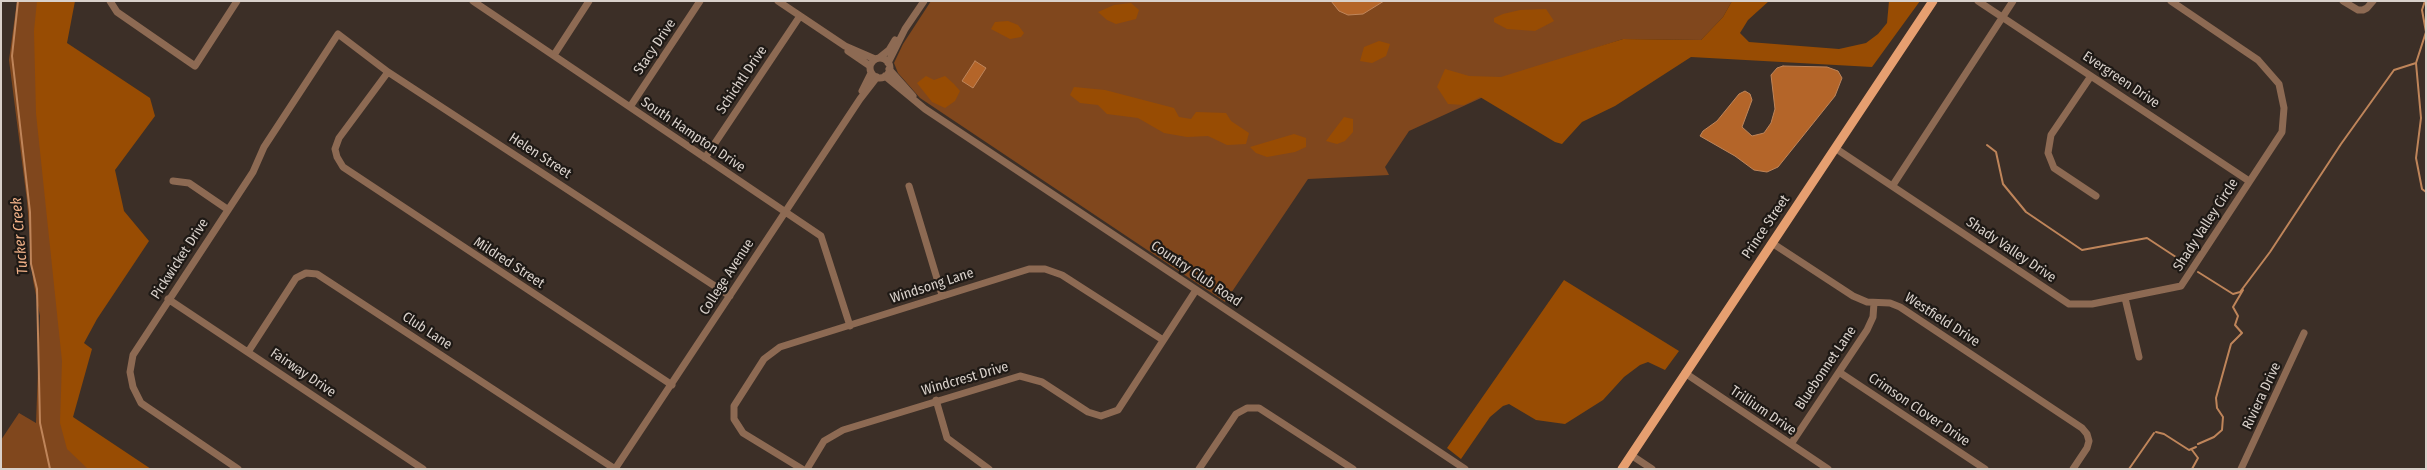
<!DOCTYPE html>
<style>
body{margin:0}
#map{position:relative;width:2427px;height:470px;overflow:hidden;background:#3c2f27;font-family:"Fira Sans Condensed",sans-serif}
canvas{display:block}
.frame{position:absolute;inset:0;border:2px solid #d9d1cb;pointer-events:none}
</style>
<div id="map">
<canvas width="2427" height="470"></canvas>
<div class="frame"></div>
</div>
<script>
const c = document.querySelector('canvas').getContext('2d');
c.lineJoin = 'round';
function fill(path, color) {
  c.fillStyle = color;
  c.fill(path, 'evenodd');
}
function toPath(rows) {
  const path = new Path2D();
  for (const r of rows) {
    if (r.length === 3) {
      path.moveTo(r[0] + r[2], r[1]);
      path.arc(r[0], r[1], r[2], 0, 2 * Math.PI);
      continue;
    }
    path.moveTo(r[0], r[1]);
    for (let i = 2; i < r.length; i += 2) path.lineTo(r[i], r[i + 1]);
  }
  return path;
}
function strokePath(path, color, width, dash) {
  c.strokeStyle = color;
  c.lineWidth = width;
  c.lineCap = dash ? 'butt' : 'round';
  c.setLineDash(dash || []);
  c.stroke(path);
}
function write(font, color, halo, rows, align = 'center') {
  c.font = font + ' "Fira Sans Condensed",sans-serif';
  c.lineWidth = 4.5;
  c.setLineDash([]);
  c.textBaseline = 'middle';
  c.strokeStyle = halo;
  c.fillStyle = color;
  for (const [text, x, y, turn = 0] of rows) {
    c.save();
    c.translate(x, y);
    c.rotate((+turn || 0) * Math.PI / 180);
    c.textAlign = isNaN(turn) ? turn : align;
    if (halo) c.strokeText(text, 0, 0);
    c.fillText(text, 0, 0);
    c.restore();
  }
}
fill(toPath([
 [17,1,42,1,48,159,66,405,103,469,1,469,1,440,19,413,36,423,40,316,33,280,27,201,9,60],
 [931,1,1732,1,1723,17,1701,40,1623,39,1575,55,1409,131,1385,167,1389,175,1308,179,1225,302,920,98,898,73,894,63,903,44]
]), '#80471d');
fill(toPath([
 [37,1,75,1,67,43,150,98,155,116,115,170,124,211,149,241,97,319,84,343,92,349,73,417,151,469,88,469,67,449,60,423,62,361,36,113,34,31],
 [1732,1,1769,1,1748,20,1740,33,1749,42,1839,49,1866,43,1878,34,1887,23,1889,1,1920,1,1872,67,1691,57,1615,106,1582,122,1562,144,1555,142,1480,97,1464,105,1448,104,1437,87,1445,69,1469,76,1501,77,1623,39,1701,40,1723,17],
 [1131,3,1139,10,1136,19,1116,24,1107,20,1098,12,1114,5],
 [1546,9,1554,21,1535,31,1507,29,1494,22,1494,18,1503,14,1520,10],
 [1008,21,1018,25,1024,33,1021,37,1010,39,991,29,995,22],
 [1379,41,1390,44,1386,56,1372,63,1360,61,1364,47],
 [926,76,934,80,945,76,954,84,960,91,955,101,945,108,932,102,917,83],
 [1074,87,1105,90,1174,108,1179,117,1191,119,1196,112,1226,113,1231,121,1249,133,1246,144,1227,145,1208,136,1187,137,1164,133,1138,118,1107,114,1098,105,1080,103,1070,95],
 [1344,117,1353,119,1353,132,1345,141,1337,144,1326,141],
 [1294,134,1306,138,1306,147,1295,152,1267,157,1256,153,1250,147],
 [1564,280,1679,351,1665,370,1648,362,1640,365,1624,377,1603,400,1565,424,1536,420,1509,404,1503,406,1490,417,1461,459,1447,448]
]), '#984c03');
const water = toPath([
 [1331,1,1384,1,1363,14,1348,15,1339,11,1331,1],
 [975,61,986,68,973,88,962,81,975,61],
 [1783,66,1827,67,1838,71,1842,78,1835,96,1778,167,1767,172,1754,170,1735,156,1700,136,1703,131,1717,121,1739,94,1745,91,1750,94,1752,100,1742,127,1752,136,1764,133,1771,123,1775,109,1771,75,1777,68,1783,66]
]);
fill(water, '#b46529');
strokePath(water, '#bf855a', 1);
strokePath(toPath([
 [18,1,12,56,30,212,31,264,37,289,40,423,50,469],
 [2425,1,2422,10,2426,32,2416,63,2421,118,2416,158,2422,189,2426,192],
 [1987,145,1996,152,2003,184,2026,212,2082,250,2147,238,2185,263],
 [2198,272,2233,294,2240,292,2270,252,2341,144,2394,70,2416,63],
 [2156,432,2164,434,2189,450,2196,447],
 [2198,444,2214,437,2222,430,2223,417,2217,408,2216,398,2231,344,2242,333,2235,325,2238,316,2233,307,2243,290],
 [2129,469,2154,433],
 [2192,469,2198,458,2192,450]
]), '#bf855a', 2);
strokePath(toPath([
 [110,1,117,12,195,66,237,1],
 [473,1,821,236,850,326],
 [778,1,845,46,875,59],
 [1978,1,2249,181],
 [2343,1,2358,10,2363,10,2367,8,2373,1],
 [848,51,870,66],
 [554,55,589,1],
 [879,58,889,50,895,40],
 [880,68,10],
 [888,63,905,29,924,1],
 [889,69,913,96],
 [388,72,339,138,335,149,337,157,343,167,672,385],
 [885,76,925,109,1465,469],
 [2091,76,2051,135,2048,153,2054,168,2096,196],
 [862,91,871,73],
 [630,107,700,1],
 [1835,148,2069,304,2092,304,2181,286,2282,132,2284,108,2279,84,2258,60,2171,1],
 [705,158,800,16],
 [173,181,189,183,227,209],
 [1893,185,2013,1],
 [909,186,942,295],
 [1772,243,1853,296,1867,302,1890,303,1900,307,2082,428,2087,434,2089,441,2087,448,2073,469],
 [2125,298,2139,357],
 [168,299,423,469],
 [248,352,296,278,306,273,317,274,615,469],
 [1839,372,1985,469],
 [1685,373,1828,469],
 [936,400,947,438,989,469],
 [1791,444,1867,330,1873,317,1874,303],
 [1631,455,1652,469],
 [238,469,141,403,133,387,130,372,133,355,253,172,264,147,338,34,388,72,730,296],
 [615,469,860,99,877,77],
 [802,469,743,433,734,419,734,406,764,359,780,347,1029,269,1045,269,1062,275,1163,340],
 [807,469,824,441,843,430,1020,376,1042,382,1088,412,1101,416,1118,410,1196,290],
 [1199,469,1236,414,1247,408,1259,408,1353,469],
 [2241,469,2304,333]
]), '#8d6a53', 7);
strokePath(toPath([
 [1622,469,1933,1]
]), '#e69f70', 9);
write('14px', '#d9d1cb', '#1e1915', [
 ["Stacy Drive",655,47,-56],
 ["Schichtl Drive",742,80,-56],
 ["Evergreen Drive",2121,80,34],
 ["South Hampton Drive",693,135,34],
 ["Helen Street",540,156,33],
 ["Shady Valley Circle",2206,225,-57],
 ["Prince Street",1766,227,-56],
 ["Shady Valley Drive",2011,250,34],
 ["Pickwicket Drive",180,259,-57],
 ["Mildred Street",509,263,33],
 ["Country Club Road",1196,274,34],
 ["College Avenue",727,277,-57],
 ["Windsong Lane",932,286,-18],
 ["Westfield Drive",1942,320,33],
 ["Club Lane",427,331,33],
 ["Bluebonnet Lane",1826,368,-56],
 ["Fairway Drive",303,373,34],
 ["Windcrest Drive",965,379,-16],
 ["Riviera Drive",2262,396,-65],
 ["Crimson Clover Drive",1919,410,34],
 ["Trillium Drive",1763,411,34]
]);
write('italic 15px', '#f1b188', '#1e1915', [
 ["Tucker Creek",20,236,-95]
]);
</script>
